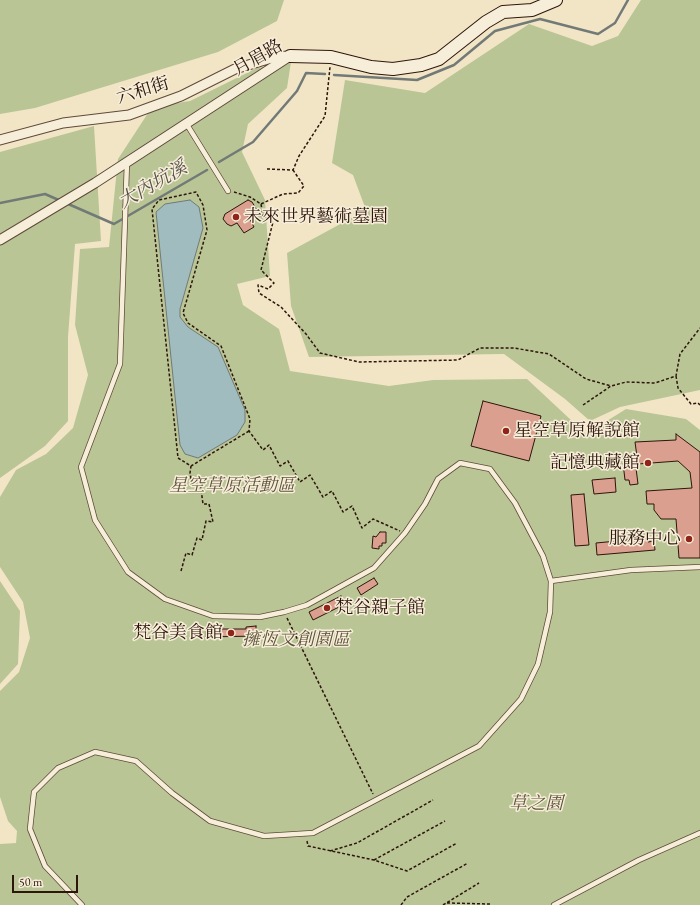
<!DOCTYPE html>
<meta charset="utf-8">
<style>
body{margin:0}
#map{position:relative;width:700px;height:905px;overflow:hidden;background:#f2e5c6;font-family:"EB Garamond",serif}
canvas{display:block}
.scale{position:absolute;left:12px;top:875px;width:66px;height:18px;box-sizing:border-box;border:2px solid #2d160b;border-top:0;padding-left:5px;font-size:12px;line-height:14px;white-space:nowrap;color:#2d160b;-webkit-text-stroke:3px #f7eeda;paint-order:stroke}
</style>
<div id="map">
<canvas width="700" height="905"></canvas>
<div class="scale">50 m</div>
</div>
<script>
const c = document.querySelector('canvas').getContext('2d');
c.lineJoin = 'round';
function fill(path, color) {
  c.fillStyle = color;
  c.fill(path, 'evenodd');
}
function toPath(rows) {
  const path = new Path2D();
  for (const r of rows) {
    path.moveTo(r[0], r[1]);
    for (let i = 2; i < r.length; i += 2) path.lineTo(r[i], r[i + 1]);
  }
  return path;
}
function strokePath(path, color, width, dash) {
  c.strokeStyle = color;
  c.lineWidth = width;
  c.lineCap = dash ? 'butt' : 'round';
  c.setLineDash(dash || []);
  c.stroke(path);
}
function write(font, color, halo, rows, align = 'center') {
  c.font = font + ' "EB Garamond","Noto Serif TC",serif';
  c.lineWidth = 3;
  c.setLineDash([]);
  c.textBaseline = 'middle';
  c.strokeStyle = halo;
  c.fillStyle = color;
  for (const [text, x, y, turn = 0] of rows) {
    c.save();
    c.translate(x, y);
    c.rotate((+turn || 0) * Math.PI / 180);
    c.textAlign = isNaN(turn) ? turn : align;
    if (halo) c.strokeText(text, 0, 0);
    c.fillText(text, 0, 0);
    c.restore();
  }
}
fill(toPath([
 [0,0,284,0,277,21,218,52,35,108,0,114],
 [641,0,700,0,700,390,620,407,590,421,565,399,504,354,309,357,291,306,287,253,366,210,353,175,332,163,345,80,425,93,529,24,592,46,618,36],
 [291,62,287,88,248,124,242,152,265,200,270,276,237,284,243,305,279,329,290,371,389,386,433,380,527,379,586,434,626,409,686,419,700,430,700,905,0,905,0,844,16,843,17,831,8,821,0,797,0,691,19,672,30,638,23,602,0,567,0,497,16,470,46,454,73,428,88,375,75,325,80,249,109,247,118,159,152,107,190,101,257,68],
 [94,126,101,241,75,244,68,337,68,421,45,446,0,478,0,152],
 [0,581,20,611,18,664,0,684]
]), '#bac595');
const water = toPath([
 [190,200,199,207,203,228,180,309,180,317,188,327,218,347,245,410,245,422,237,435,198,458,185,454,180,445,156,212,165,204,190,200]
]);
fill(water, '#a0bcbf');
strokePath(water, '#727a77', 1);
strokePath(toPath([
 [334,75,417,80,454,65,495,31,540,19,598,34,615,23,628,0],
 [219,162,253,142,297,91,306,73,325,74],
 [0,203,45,194,61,201],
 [66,203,114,224,207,170]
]), '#727a77', 2.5);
const building = toPath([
 [248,200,252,202,257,210,248,216,254,227,244,233,237,223,231,226,227,224,223,219,225,214,248,200],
 [483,401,541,416,529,461,471,446,483,401],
 [676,434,700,452,700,558,679,558,676,519,661,519,654,510,654,504,647,504,646,491,692,488,690,472,678,461,638,464,635,442,676,440,676,434],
 [635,460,638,484,630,485,629,480,625,480,623,463,635,460],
 [615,478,616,492,594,494,592,480,615,478],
 [584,494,589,545,575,546,571,495,584,494],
 [380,532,386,532,386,543,382,543,382,546,379,546,379,549,372,548,373,536,376,537,380,532],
 [648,538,648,542,654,541,655,550,597,555,596,543,648,538],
 [374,578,378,584,361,595,357,588,374,578],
 [341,596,345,604,313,620,309,612,341,596],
 [256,626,256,636,206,637,206,628,213,627,213,629,246,629,246,627,256,626]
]);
fill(building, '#da9f8e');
strokePath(building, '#2d160b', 1);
const lane = toPath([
 [186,123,228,191],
 [551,581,631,570,700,567],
 [82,905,45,866,30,829,34,792,58,768,95,752,136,761,172,793,210,821,264,836,313,833,479,746,521,699,538,664,550,612,551,581,543,556,515,503,490,469,460,463,438,479,425,504,405,533,374,568,307,605,284,612,260,617,213,616,165,599,128,572,95,520,81,467,120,364,127,162],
 [554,905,639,860,700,833]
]);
const street = toPath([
 [0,140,63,123,129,115,181,96,235,69,275,57,288,56],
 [0,240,95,183,290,56]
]);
const secondary = toPath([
 [290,56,331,57,371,67,393,69,421,65,439,59,486,22,503,12,532,10,556,0]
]);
strokePath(lane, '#5e4a3a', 6);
strokePath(street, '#5e4a3a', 11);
strokePath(secondary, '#2d160b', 14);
strokePath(toPath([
 [267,169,293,170,299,156,325,116,330,67],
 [234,192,250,197,261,204,263,216,273,222,261,270,274,283,268,289,258,285,259,293,281,307,306,334,320,353,359,362,458,360,480,348,514,348,549,354,586,379,611,386],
 [261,204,283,194,298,193,304,186,293,170],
 [676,376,678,388,691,404,698,403,700,405],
 [583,405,611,386,626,382,655,383,676,376,680,354,700,328],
 [249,431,191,466,178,458,152,209,159,200,196,192,203,205,207,230,183,313,188,323,221,346,250,419,249,431,263,450,269,445,280,466,288,461,300,482,310,475,323,497,332,491,343,512,352,506,362,528,373,519,400,531],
 [181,571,186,553,192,555,197,538,202,540,206,521,213,522,209,504,203,504,200,482,192,484,190,473,191,466],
 [287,618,373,794],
 [307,841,308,846,374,860,407,871,457,843],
 [330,851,357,843,433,800],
 [374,860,445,821],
 [447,903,490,904],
 [401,905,407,897,468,863],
 [443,905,479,883]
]), '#2d160b', 1.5, [3, 2]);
strokePath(lane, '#f7eeda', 4.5);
strokePath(street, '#f7eeda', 9);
strokePath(secondary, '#f7eeda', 12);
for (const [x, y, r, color] of [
 [236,217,4,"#8f2418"],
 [506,431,4,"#8f2418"],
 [648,463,4,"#8f2418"],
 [689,539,4,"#8f2418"],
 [327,608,4,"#8f2418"],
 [231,633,4,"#8f2418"]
]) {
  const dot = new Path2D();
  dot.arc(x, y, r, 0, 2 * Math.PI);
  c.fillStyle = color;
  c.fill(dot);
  strokePath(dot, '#f7eeda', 1.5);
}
write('18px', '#2d160b', '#f7eeda', [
 ["月眉路",258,58,-30],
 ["六和街",143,91,-17]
]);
write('18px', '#2d160b', '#f7eeda', [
 ["未來世界藝術墓園",244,217],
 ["星空草原解說館",514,431],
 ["記憶典藏館",640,463,"right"],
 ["服務中心",681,539,"right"],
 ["梵谷親子館",335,608],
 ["梵谷美食館",223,633,"right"]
], 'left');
write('italic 18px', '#5e533b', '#f7eeda', [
 ["星空草原活動區",232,486],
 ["擁恆文創園區",296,640],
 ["草之園",536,804]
]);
write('italic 19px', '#55504a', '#f7eeda', [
 ["大內坑溪",153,185,-30]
]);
</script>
